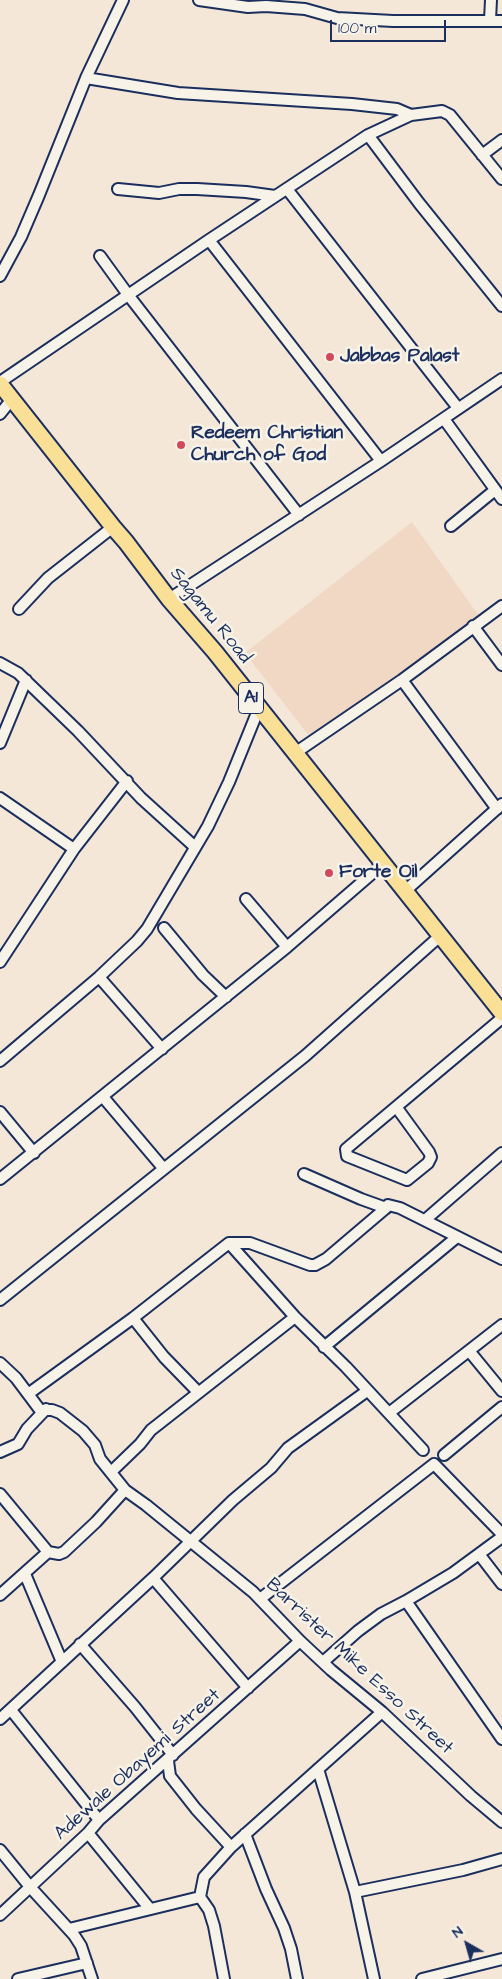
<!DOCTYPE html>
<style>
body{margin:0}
#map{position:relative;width:502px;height:1979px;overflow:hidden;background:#f4e7d8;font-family:"Architects Daughter",sans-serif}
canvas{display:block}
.north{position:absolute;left:442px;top:1919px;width:50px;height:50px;-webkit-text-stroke:4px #f7f3e8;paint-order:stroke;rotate:322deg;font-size:14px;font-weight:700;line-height:20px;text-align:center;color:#1b2f5e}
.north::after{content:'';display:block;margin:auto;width:18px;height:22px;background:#1b2f5e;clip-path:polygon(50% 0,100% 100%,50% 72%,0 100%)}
.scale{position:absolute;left:330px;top:20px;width:116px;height:22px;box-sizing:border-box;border:2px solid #1b2f5e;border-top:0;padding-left:6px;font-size:15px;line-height:18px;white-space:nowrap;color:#1b2f5e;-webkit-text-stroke:4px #f7f3e8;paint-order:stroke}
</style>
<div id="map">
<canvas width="502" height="1979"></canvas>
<div class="north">N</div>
<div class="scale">100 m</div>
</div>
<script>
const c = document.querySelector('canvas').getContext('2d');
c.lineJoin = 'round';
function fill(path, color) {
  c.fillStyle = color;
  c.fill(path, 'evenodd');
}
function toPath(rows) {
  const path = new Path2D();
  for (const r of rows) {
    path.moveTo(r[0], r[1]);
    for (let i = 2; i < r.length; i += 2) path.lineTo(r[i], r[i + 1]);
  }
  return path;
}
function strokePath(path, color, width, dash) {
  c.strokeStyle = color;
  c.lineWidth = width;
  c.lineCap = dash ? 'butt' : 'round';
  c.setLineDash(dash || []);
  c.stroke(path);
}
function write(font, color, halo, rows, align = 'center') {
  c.font = font + ' "Architects Daughter",sans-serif';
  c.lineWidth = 5;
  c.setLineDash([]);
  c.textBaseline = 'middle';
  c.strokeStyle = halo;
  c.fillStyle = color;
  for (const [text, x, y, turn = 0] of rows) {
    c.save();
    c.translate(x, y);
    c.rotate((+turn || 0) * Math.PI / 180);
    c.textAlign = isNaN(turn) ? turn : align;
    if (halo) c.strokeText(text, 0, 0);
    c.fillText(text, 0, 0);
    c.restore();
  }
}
fill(toPath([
 [412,522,479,616,312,740,245,653]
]), '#f0d8c5');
const minor = toPath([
 [199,0,248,7,266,6,305,9,337,18,393,21,502,21],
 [490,20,491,0],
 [86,78,178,93,352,104,397,109,411,115],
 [368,135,419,203,502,306],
 [482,155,502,140],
 [118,189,159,193,179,189,197,189,246,192,275,196],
 [287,189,458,408],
 [209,240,381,461],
 [100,256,129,296,299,515],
 [0,276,21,237,39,195,86,78,123,0],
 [0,382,209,240,368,135,411,115,442,111,450,115,502,179],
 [0,414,12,399],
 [444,419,502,499],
 [451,526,495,490],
 [169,599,381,461,502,379],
 [19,609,48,578,113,527],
 [473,626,502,665],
 [0,663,18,673,78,731,141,798,195,847],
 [402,680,497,809],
 [0,743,26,680],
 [295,753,402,680,502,606],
 [0,798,74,849],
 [404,892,502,804],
 [246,899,287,947],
 [164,928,203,975,226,997],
 [0,962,74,849,127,781],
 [99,977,162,1049],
 [0,1061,99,977,137,941,147,929,208,826,229,782,259,708],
 [103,1097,164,1169],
 [397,1108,429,1152,431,1157,428,1163,407,1180,347,1156,346,1149,502,1018],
 [0,1112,34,1153],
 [304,1174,361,1199,386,1208,388,1205,400,1208,502,1259],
 [0,1179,287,947,383,864],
 [425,1220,502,1153],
 [229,1243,295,1317,346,1367,423,1450],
 [0,1300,305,1056,440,936],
 [133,1318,164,1357,198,1392],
 [324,1347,457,1237],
 [470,1352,502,1391],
 [0,1363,16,1378,40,1410,52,1410,60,1413,83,1431,95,1445,100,1459,125,1490,146,1505,253,1592,300,1641,331,1670,382,1712,471,1796,502,1822],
 [28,1394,133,1318,229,1243,250,1243,310,1265,315,1265,326,1259,386,1208],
 [389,1413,502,1325],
 [0,1452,18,1444,27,1429,46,1409],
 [444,1455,502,1407],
 [111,1472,140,1444,151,1430,295,1317],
 [0,1494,48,1552],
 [479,1554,502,1584],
 [25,1574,62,1662],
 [153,1578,248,1688],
 [0,1595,48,1552,59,1554,64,1552,96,1522,125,1490],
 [260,1599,434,1464,502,1534],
 [406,1601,502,1739],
 [80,1644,135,1707,173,1755],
 [323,1662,358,1631,381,1614,406,1601,453,1573,502,1537],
 [11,1710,99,1820],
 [0,1719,153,1578,233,1500,271,1468,288,1448,367,1391],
 [168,1761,170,1776,196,1809,231,1847,382,1712],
 [318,1769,355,1892,374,1979],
 [88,1833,150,1909],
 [245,1834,266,1889,284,1928,291,1949,297,1979],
 [0,1850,31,1888,74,1935,81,1946,92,1979],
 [355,1892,463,1870,502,1859],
 [200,1897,204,1877,231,1847],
 [0,1915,88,1833,99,1820,300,1641],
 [69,1929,200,1897,209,1910,214,1926,224,1979],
 [18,1979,87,1963],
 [422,1979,502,1959]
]);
const highway = toPath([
 [0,384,113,527,126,542,169,599,215,652,502,1013]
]);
strokePath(minor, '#1b2f5e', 14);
strokePath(highway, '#1b2f5e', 19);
strokePath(minor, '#f7f3e8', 10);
strokePath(highway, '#fadf96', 15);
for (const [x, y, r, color] of [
 [330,357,5,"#d1495b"],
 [181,445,5,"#d1495b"],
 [329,873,5,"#d1495b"]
]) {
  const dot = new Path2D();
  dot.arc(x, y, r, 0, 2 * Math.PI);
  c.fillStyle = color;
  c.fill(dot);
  strokePath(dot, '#f7f3e8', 2);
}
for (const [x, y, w] of [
 [251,698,25]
]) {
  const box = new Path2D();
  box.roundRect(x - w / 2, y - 15.5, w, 31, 4);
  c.fillStyle = '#f7f3e8';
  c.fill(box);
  strokePath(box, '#1b2f5e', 1);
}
write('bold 18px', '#1b2f5e', null, [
 ["A1",251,698]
]);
write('bold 19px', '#1b2f5e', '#f7f3e8', [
 ["Jabbas Palast",340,357],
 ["Redeem Christian",191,434],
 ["Church of God",191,456],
 ["Forte Oil",339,873]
], 'left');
write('19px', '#1b2f5e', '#f7f3e8', [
 ["Sagamu Road",210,616,51],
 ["Barrister Mike Esso Street",359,1667,43],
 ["Adewale Obayemi Street",138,1765,-42]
]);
</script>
